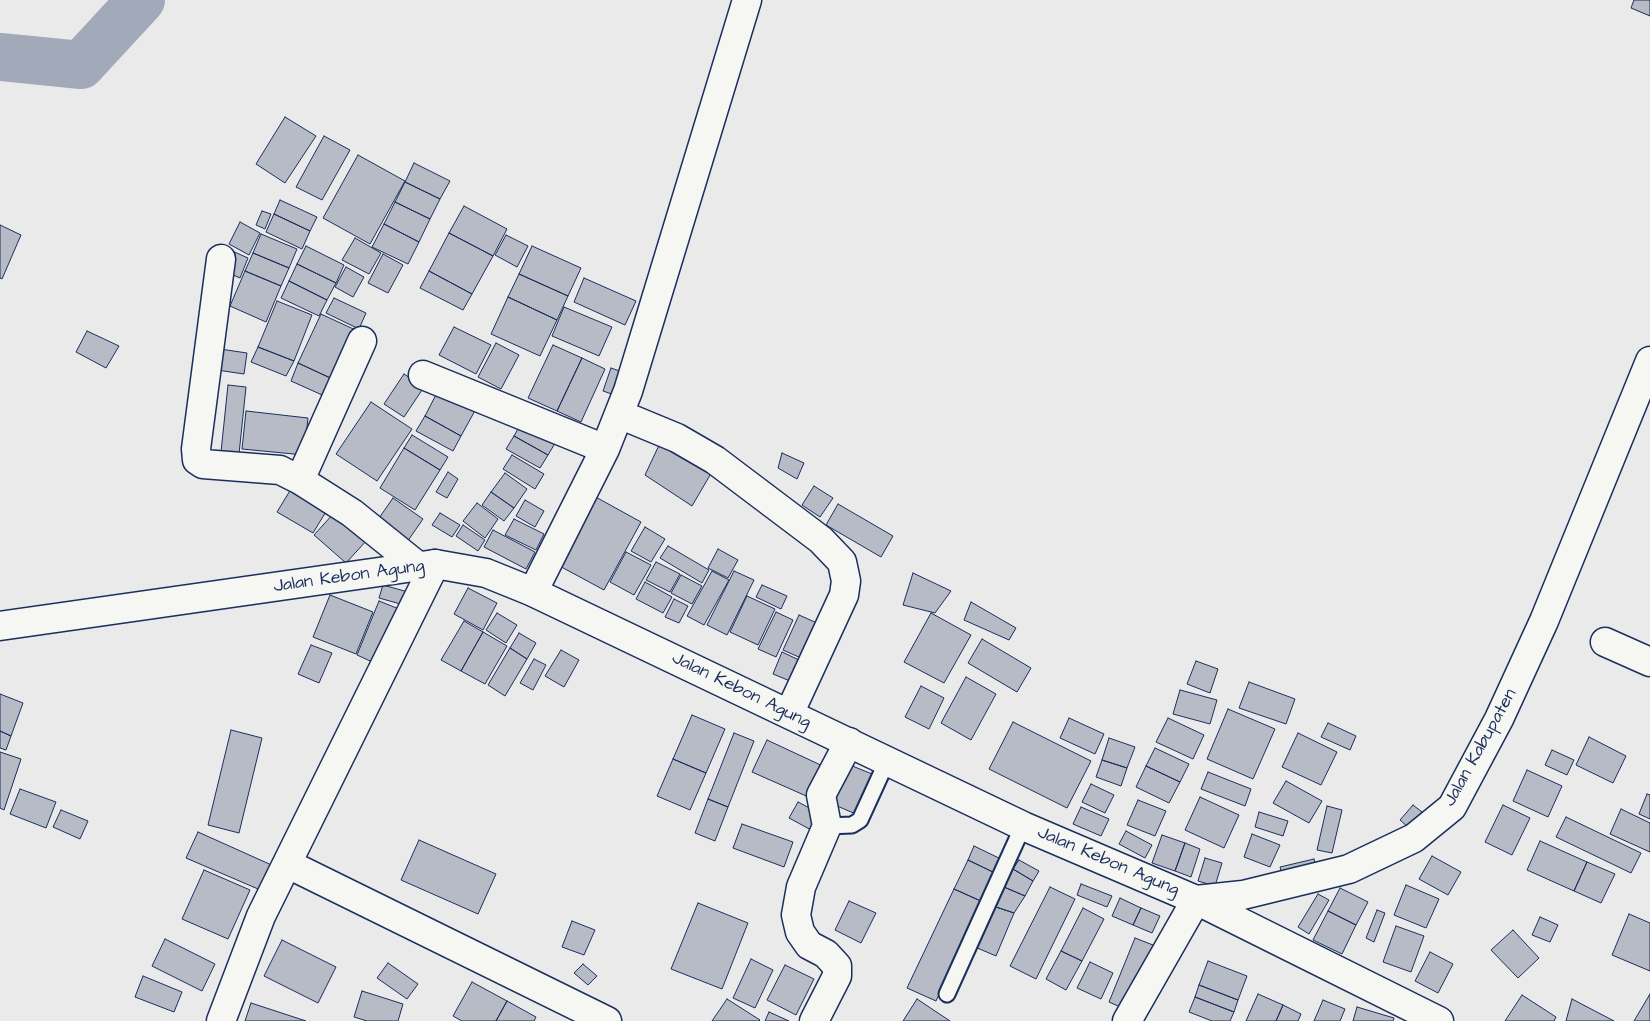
<!DOCTYPE html>
<style>
body{margin:0}
canvas{display:block;background:#e9eae9}
</style>
<canvas width="1650" height="1021"></canvas>
<script>
const c = document.querySelector('canvas').getContext('2d');
c.lineJoin = 'round';
function toPath(rows) {
  const path = new Path2D();
  for (const r of rows) {
    path.moveTo(r[0], r[1]);
    for (let i = 2; i < r.length; i += 2) path.lineTo(r[i], r[i + 1]);
  }
  return path;
}
function strokePath(path, color, width, dash) {
  c.strokeStyle = color;
  c.lineWidth = width;
  c.lineCap = dash ? 'butt' : 'round';
  c.setLineDash(dash || []);
  c.stroke(path);
}
function fill(path, color) {
  c.fillStyle = color;
  c.fill(path, 'evenodd');
}
function write(font, color, halo, rows, align = 'center') {
  c.font = font + ' "Architects Daughter",sans-serif';
  c.lineWidth = 4;
  c.setLineDash([]);
  c.textBaseline = 'middle';
  c.strokeStyle = halo;
  c.fillStyle = color;
  for (const [text, x, y, turn = 0] of rows) {
    c.save();
    c.translate(x, y);
    c.rotate((+turn || 0) * Math.PI / 180);
    c.textAlign = isNaN(turn) ? turn : align;
    if (halo) c.strokeText(text, 0, 0);
    c.fillText(text, 0, 0);
    c.restore();
  }
}
strokePath(toPath([
 [0,57,81,65,141,0]
]), '#a2aaba', 48);
const building = toPath([
 [1634,0,1650,0,1650,16,1631,8,1634,0],
 [285,117,316,136,285,183,256,164,285,117],
 [324,136,350,150,322,200,296,187,324,136],
 [358,155,405,181,370,244,323,218,358,155],
 [414,163,450,181,440,199,405,182,414,163],
 [405,182,440,199,430,219,395,202,405,182],
 [280,200,317,217,310,231,274,214,280,200],
 [395,202,430,219,419,242,384,224,395,202],
 [464,206,507,229,493,256,449,233,464,206],
 [262,211,271,214,265,229,256,225,262,211],
 [274,214,310,231,302,249,266,232,274,214],
 [240,222,260,233,249,255,229,244,240,222],
 [384,224,419,242,408,264,372,247,384,224],
 [0,225,21,235,2,279,0,278,0,225],
 [449,233,493,256,472,294,429,271,449,233],
 [261,234,297,249,289,268,253,253,261,234],
 [506,235,528,246,517,267,495,255,506,235],
 [355,238,381,253,369,274,342,260,355,238],
 [306,246,344,265,336,283,297,264,306,246],
 [532,246,581,268,568,296,519,274,532,246],
 [230,250,248,258,240,278,222,270,230,250],
 [253,253,289,268,281,286,245,271,253,253],
 [383,254,403,265,388,293,368,283,383,254],
 [297,264,336,283,327,300,289,281,297,264],
 [346,267,364,277,353,297,335,287,346,267],
 [245,271,281,286,266,322,230,306,245,271],
 [429,271,472,294,463,310,420,288,429,271],
 [519,274,568,296,557,320,508,297,519,274],
 [584,278,636,301,625,325,574,302,584,278],
 [289,281,327,300,319,316,281,298,289,281],
 [508,297,557,320,540,356,491,334,508,297],
 [334,298,366,313,359,329,326,313,334,298],
 [277,301,312,315,294,361,258,347,277,301],
 [564,307,612,327,599,356,552,336,564,307],
 [321,314,362,333,339,382,298,363,321,314],
 [454,327,491,345,476,374,439,355,454,327],
 [87,331,119,346,106,368,76,352,87,331],
 [496,343,519,355,501,389,478,377,496,343],
 [553,345,582,358,557,411,528,398,553,345],
 [258,347,294,361,286,376,251,362,258,347],
 [220,349,247,353,244,374,217,370,220,349],
 [582,358,605,369,581,422,557,411,582,358],
 [298,363,339,382,331,399,291,381,298,363],
 [611,368,631,375,623,398,603,391,611,368],
 [404,374,424,387,404,417,384,404,404,374],
 [228,385,246,387,239,454,221,452,228,385],
 [440,387,477,407,461,436,425,416,440,387],
 [371,402,412,429,377,481,336,454,371,402],
 [246,411,308,418,304,455,242,449,246,411],
 [425,416,461,436,453,451,416,431,425,416],
 [523,420,557,440,548,455,514,436,523,420],
 [412,435,448,457,440,470,404,448,412,435],
 [514,436,548,455,540,468,506,449,514,436],
 [661,441,713,470,692,506,645,475,661,441],
 [404,448,440,470,415,510,380,488,404,448],
 [782,453,804,463,797,479,778,468,782,453],
 [512,455,544,474,535,489,503,469,512,455],
 [448,472,458,479,447,498,436,492,448,472],
 [505,473,527,489,514,508,491,492,505,473],
 [814,486,833,498,820,517,802,505,814,486],
 [291,489,327,510,313,533,277,512,291,489],
 [491,492,514,508,504,521,482,505,491,492],
 [592,495,641,522,604,590,554,563,592,495],
 [393,498,423,519,407,542,377,521,393,498],
 [525,500,544,511,535,527,516,516,525,500],
 [477,503,498,519,485,538,463,521,477,503],
 [838,504,893,536,881,557,826,525,838,504],
 [334,513,367,540,346,563,314,535,334,513],
 [440,513,460,525,452,537,432,525,440,513],
 [514,519,544,534,536,550,505,535,514,519],
 [463,525,485,540,478,551,456,536,463,525],
 [645,527,665,539,651,562,631,551,645,527],
 [493,530,535,552,526,569,484,547,493,530],
 [668,546,709,570,702,583,660,558,668,546],
 [718,549,738,560,728,578,708,568,718,549],
 [626,552,651,565,634,595,610,582,626,552],
 [656,562,680,574,670,592,646,580,656,562],
 [712,571,729,580,704,625,687,616,712,571],
 [734,571,754,580,727,635,707,625,734,571],
 [913,573,951,591,935,613,903,605,913,573],
 [681,575,702,586,692,604,671,593,681,575],
 [645,582,672,597,663,613,636,599,645,582],
 [383,585,408,592,404,605,379,598,383,585],
 [762,585,787,596,781,609,756,597,762,585],
 [468,588,497,603,483,630,454,614,468,588],
 [330,595,373,612,356,654,313,637,330,595],
 [747,596,775,609,758,645,730,632,747,596],
 [674,599,688,606,679,623,665,617,674,599],
 [379,601,404,611,381,666,357,655,379,601],
 [971,602,1016,628,1009,640,964,620,971,602],
 [776,612,793,620,776,657,758,649,776,612],
 [497,613,517,625,506,643,486,630,497,613],
 [931,613,971,635,944,683,904,662,931,613],
 [799,615,817,623,801,658,783,650,799,615],
 [464,621,483,632,461,671,441,660,464,621],
 [483,632,507,646,485,684,461,671,483,632],
 [519,633,536,643,527,659,510,648,519,633],
 [982,639,1031,668,1017,692,968,663,982,639],
 [311,645,332,653,319,683,298,674,311,645],
 [510,648,527,659,505,696,488,685,510,648],
 [561,650,579,660,564,687,545,676,561,650],
 [782,652,799,660,790,681,773,674,782,652],
 [534,659,546,665,533,690,520,683,534,659],
 [1196,661,1218,669,1210,693,1187,684,1196,661],
 [966,677,996,694,971,740,941,723,966,677],
 [1249,682,1295,699,1286,724,1239,708,1249,682],
 [921,686,944,698,929,729,905,717,921,686],
 [1180,690,1217,700,1210,724,1173,714,1180,690],
 [0,694,23,703,11,736,0,731,0,694],
 [1228,709,1275,729,1253,779,1207,759,1228,709],
 [692,715,725,729,706,773,673,759,692,715],
 [1069,718,1104,734,1095,754,1060,738,1069,718],
 [1168,718,1204,735,1193,759,1156,742,1168,718],
 [1013,722,1091,761,1067,808,989,769,1013,722],
 [1328,723,1356,736,1350,750,1321,737,1328,723],
 [231,730,262,738,239,833,208,825,231,730],
 [0,731,11,736,6,750,0,748,0,731],
 [734,733,754,741,728,807,708,799,734,733],
 [1298,733,1337,752,1321,785,1282,767,1298,733],
 [1589,737,1626,756,1613,783,1576,765,1589,737],
 [1109,738,1135,747,1127,768,1102,760,1109,738],
 [767,740,827,768,813,799,752,772,767,740],
 [1155,748,1189,764,1180,782,1146,766,1155,748],
 [1552,750,1574,760,1567,775,1545,765,1552,750],
 [0,752,21,759,4,810,0,808,0,752],
 [673,759,706,773,690,810,657,796,673,759],
 [1102,760,1127,768,1121,786,1096,777,1102,760],
 [845,763,877,776,858,815,828,802,845,763],
 [1146,766,1180,782,1169,803,1136,787,1146,766],
 [1527,770,1562,786,1548,817,1513,801,1527,770],
 [1208,772,1251,789,1245,806,1201,789,1208,772],
 [1286,781,1322,801,1309,823,1273,803,1286,781],
 [1091,784,1114,795,1105,813,1082,802,1091,784],
 [20,789,56,802,46,828,10,814,20,789],
 [1647,794,1650,795,1650,819,1639,814,1647,794],
 [1200,797,1239,815,1224,848,1185,830,1200,797],
 [708,799,728,807,715,841,695,833,708,799],
 [1138,800,1166,811,1155,836,1127,825,1138,800],
 [798,802,823,815,815,832,789,818,798,802],
 [1413,805,1422,812,1408,827,1400,820,1413,805],
 [1503,805,1530,818,1512,855,1485,842,1503,805],
 [1327,806,1342,810,1332,853,1317,850,1327,806],
 [1081,807,1109,819,1101,836,1073,824,1081,807],
 [1621,809,1650,823,1650,852,1610,834,1621,809],
 [61,810,88,821,80,839,53,827,61,810],
 [1259,812,1288,821,1283,836,1255,827,1259,812],
 [1566,817,1641,853,1631,873,1556,837,1566,817],
 [742,824,793,842,784,867,733,848,742,824],
 [1126,831,1152,845,1145,858,1119,844,1126,831],
 [198,832,276,867,265,892,186,858,198,832],
 [1252,834,1280,845,1270,867,1244,857,1252,834],
 [1162,835,1185,843,1175,871,1152,863,1162,835],
 [419,840,496,874,478,914,401,880,419,840],
 [1540,841,1587,862,1574,891,1527,870,1540,841],
 [1185,843,1200,849,1191,877,1175,871,1185,843],
 [974,846,1003,860,997,874,968,860,974,846],
 [1432,856,1461,872,1448,895,1419,879,1432,856],
 [1205,858,1222,863,1215,886,1198,881,1205,858],
 [1314,859,1317,871,1283,879,1280,867,1314,859],
 [968,860,997,874,983,902,954,889,968,860],
 [1019,860,1039,871,1033,881,1013,869,1019,860],
 [1587,862,1615,874,1601,903,1574,891,1587,862],
 [1013,869,1033,881,1025,896,1004,887,1013,869],
 [204,870,250,890,228,939,182,919,204,870],
 [1081,884,1112,896,1107,907,1077,895,1081,884],
 [1406,885,1439,899,1426,928,1394,915,1406,885],
 [1004,887,1025,896,1014,913,993,906,1004,887],
 [1050,887,1075,899,1036,979,1010,966,1050,887],
 [1340,888,1368,902,1356,925,1328,911,1340,888],
 [954,889,983,902,936,1001,907,988,954,889],
 [1318,894,1329,900,1309,934,1298,927,1318,894],
 [1120,898,1141,908,1133,925,1112,916,1120,898],
 [849,901,876,913,861,943,835,930,849,901],
 [698,903,748,923,722,989,671,969,698,903],
 [993,906,1014,913,996,956,975,947,993,906],
 [1083,908,1104,919,1082,961,1061,951,1083,908],
 [1141,908,1160,916,1152,933,1133,925,1141,908],
 [1377,910,1385,913,1374,942,1366,938,1377,910],
 [1328,911,1356,925,1342,954,1313,940,1328,911],
 [1629,914,1650,923,1650,971,1612,955,1629,914],
 [1540,917,1558,925,1550,942,1532,935,1540,917],
 [572,921,595,930,584,955,562,947,572,921],
 [1396,926,1424,936,1411,972,1383,962,1396,926],
 [1513,930,1539,958,1518,978,1491,950,1513,930],
 [1135,938,1153,945,1127,1010,1109,1002,1135,938],
 [165,939,215,964,202,991,152,966,165,939],
 [282,940,336,967,318,1003,264,976,282,940],
 [1061,951,1082,961,1066,990,1046,979,1061,951],
 [1430,952,1453,964,1438,993,1415,981,1430,952],
 [751,959,773,970,755,1008,733,998,751,959],
 [1208,961,1247,976,1238,1000,1199,985,1208,961],
 [1090,962,1113,973,1101,999,1077,988,1090,962],
 [388,963,418,984,407,999,377,978,388,963],
 [583,964,597,976,588,985,574,973,583,964],
 [785,965,814,979,796,1015,767,1000,785,965],
 [143,976,182,992,174,1012,135,997,143,976],
 [472,982,507,1001,496,1021,462,1021,453,1016,472,982],
 [1199,985,1238,1000,1234,1012,1195,997,1199,985],
 [362,991,403,1004,398,1021,367,1021,354,1017,362,991],
 [1258,994,1283,1005,1276,1021,1246,1021,1258,994],
 [1650,994,1650,1021,1634,1021,1650,994],
 [1522,995,1556,1017,1554,1021,1505,1021,1522,995],
 [1195,997,1234,1012,1230,1021,1212,1021,1189,1012,1195,997],
 [727,999,760,1020,759,1021,712,1021,727,999],
 [917,999,950,1021,903,1021,917,999],
 [1572,999,1614,1021,1566,1021,1572,999],
 [1323,1000,1345,1009,1340,1021,1314,1021,1323,1000],
 [507,1001,536,1017,534,1021,496,1021,507,1001],
 [251,1003,306,1021,245,1021,251,1003],
 [1283,1005,1301,1014,1298,1021,1276,1021,1283,1005],
 [1357,1007,1394,1018,1393,1021,1353,1021,1357,1007],
 [769,1012,789,1021,765,1021,769,1012]
]);
fill(building, '#b6bbc6');
strokePath(building, '#1b2f5e', 1);
const lane = toPath([
 [827,826,852,825,860,820,887,761],
 [947,994,1023,826]
]);
const street = toPath([
 [221,259,196,449,197,460,203,464,280,470,300,480,352,513,419,567],
 [423,375,605,449],
 [619,414,677,438,715,460,821,540,842,562,846,581,844,595,789,714],
 [300,480,362,341],
 [533,592,605,449,628,391,747,0],
 [1605,642,1650,662],
 [288,864,607,1021],
 [221,1021,261,916,435,564],
 [814,1021,837,976,837,966,826,954,809,945,800,932,796,915,801,887,827,826,821,795,849,742]
]);
const secondary = toPath([
 [1127,1021,1196,900,1243,895,1349,869,1414,838,1452,807,1499,719,1544,621,1650,361]
]);
const primary = toPath([
 [0,626,435,564,486,573,533,592,1023,826,1196,900,1439,1021]
]);
strokePath(lane, '#1b2f5e', 19);
strokePath(street, '#1b2f5e', 31);
strokePath(secondary, '#1b2f5e', 31);
strokePath(primary, '#1b2f5e', 31);
strokePath(lane, '#f6f6f2', 15);
strokePath(street, '#f6f6f2', 28);
strokePath(secondary, '#f6f6f2', 28);
strokePath(primary, '#f6f6f2', 28);
write('18px', '#1b2f5e', '#f6f6f2', [
 ["Jalan Kebon Agung",349,577,-8],
 ["Jalan Kebon Agung",741,691,26],
 ["Jalan Kabupaten",1481,748,-61],
 ["Jalan Kebon Agung",1108,862,23]
]);
</script>
